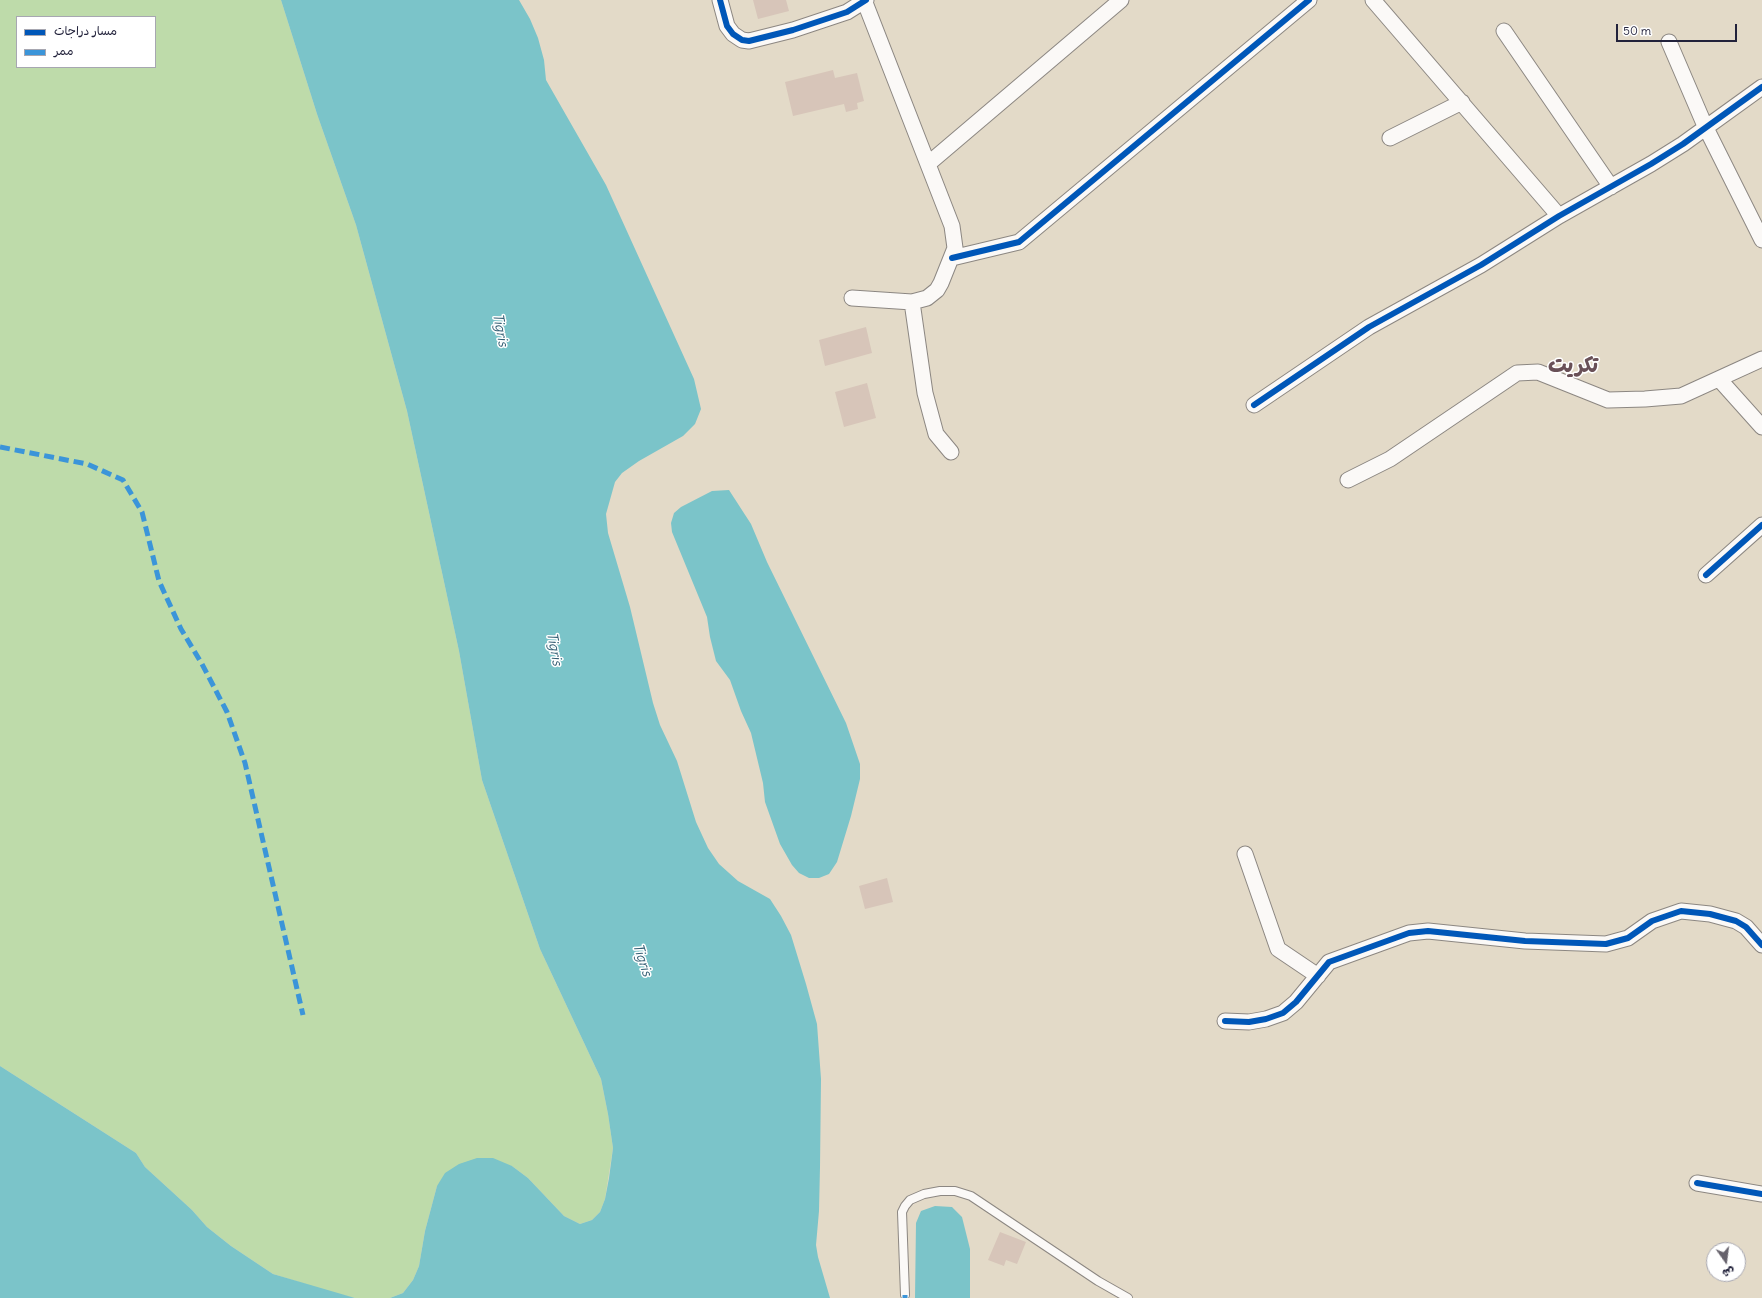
<!DOCTYPE html>
<meta charset="utf-8">
<style>
body{margin:0}
#map{position:relative;width:1762px;height:1298px;overflow:hidden;background:#e3dac8;font-family:Delius,"Playpen Sans Arabic",sans-serif}
canvas{display:block}
.legend{position:absolute;left:16px;top:16px;width:140px;height:52px;box-sizing:border-box;background:#fff;border:1px solid #a7a7b1;margin:0;padding:5px 7px;list-style:none;font-size:12px;color:#22223b}
.legend li{display:flex;align-items:center;gap:8px;height:20px}
.legend b{width:20px;border:1px solid #a7a7b1}
.north{position:absolute;left:1706px;top:1242px;width:40px;height:40px;box-sizing:border-box;background:#fff;border:1px solid #a7a7b1;border-radius:50%;rotate:166deg;font-size:11px;font-weight:700;line-height:16px;text-align:center;color:#22223b}
.north::after{content:'';display:block;margin:auto;width:14px;height:18px;background:#66626c;clip-path:polygon(50% 0,100% 100%,50% 72%,0 100%)}
.scale{position:absolute;left:1616px;top:24px;width:121px;height:18px;box-sizing:border-box;border:2px solid #22223b;border-top:0;padding-left:5px;font-size:12px;line-height:14px;white-space:nowrap;color:#22223b;-webkit-text-stroke:3px #fff;paint-order:stroke}
</style>
<div id="map">
<canvas width="1762" height="1298"></canvas>
<ul class="legend">
<li><b style="height:5px;background:#0057b8"></b>مسار دراجات</li>
<li><b style="height:5px;background:#3b95d9"></b>ممر</li>
</ul>
<div class="north">ش</div>
<div class="scale">50 m</div>
</div>
<script>
const c = document.querySelector('canvas').getContext('2d');
c.lineJoin = 'round';
function fill(path, color) {
  c.fillStyle = color;
  c.fill(path, 'evenodd');
}
function toPath(rows) {
  const path = new Path2D();
  for (const r of rows) {
    path.moveTo(r[0], r[1]);
    for (let i = 2; i < r.length; i += 2) path.lineTo(r[i], r[i + 1]);
  }
  return path;
}
function strokePath(path, color, width, dash) {
  c.strokeStyle = color;
  c.lineWidth = width;
  c.lineCap = dash ? 'butt' : 'round';
  c.setLineDash(dash || []);
  c.stroke(path);
}
function write(font, color, halo, rows, align = 'center') {
  c.font = font + ' Delius,"Playpen Sans Arabic",sans-serif';
  c.lineWidth = 3;
  c.setLineDash([]);
  c.textBaseline = 'middle';
  c.strokeStyle = halo;
  c.fillStyle = color;
  for (const [text, x, y, turn = 0] of rows) {
    c.save();
    c.translate(x, y);
    c.rotate((+turn || 0) * Math.PI / 180);
    c.textAlign = isNaN(turn) ? turn : align;
    if (halo) c.strokeText(text, 0, 0);
    c.fillText(text, 0, 0);
    c.restore();
  }
}
fill(toPath([
 [0,0,281,0,317,114,356,225,407,411,459,651,482,780,540,949,601,1079,608,1114,613,1148,605,1199,600,1212,592,1220,580,1224,564,1216,528,1178,512,1166,437,1186,425,1231,419,1266,413,1280,403,1293,390,1298,355,1298,337,1294,273,1274,231,1246,207,1227,192,1210,145,1167,136,1153,0,1066],
 [17,17,155,17,155,67,17,67]
]), '#bedbaa');
fill(toPath([
 [281,0,519,0,530,19,538,38,544,60,546,80,606,185,694,379,701,409,695,424,683,436,639,461,622,473,615,482,606,514,608,533,630,607,653,703,660,725,677,761,696,822,708,848,719,864,738,881,770,899,781,916,791,935,806,984,817,1024,821,1079,820,1167,819,1211,816,1245,818,1257,830,1298,390,1298,403,1293,413,1280,419,1266,425,1231,437,1186,445,1173,459,1164,477,1158,493,1158,512,1166,528,1178,564,1216,580,1224,592,1220,600,1212,605,1199,609,1178,613,1148,608,1114,601,1079,540,949,482,780,459,651,407,411,356,225,317,114],
 [729,490,751,524,767,562,846,723,860,764,860,779,851,816,837,862,829,874,819,878,809,878,799,873,792,865,780,844,765,802,763,783,751,733,741,711,730,680,716,661,710,637,707,617,672,532,671,523,674,513,681,507,712,491],
 [0,1066,136,1153,145,1167,192,1210,207,1227,231,1246,273,1274,355,1298,0,1298],
 [935,1206,952,1207,962,1217,970,1249,970,1298,915,1298,916,1223,921,1211]
]), '#7bc4c9');
fill(toPath([
 [753,0,786,0,789,11,758,19],
 [833,70,835,78,857,73,864,101,857,103,858,109,846,112,844,104,793,116,785,82],
 [866,327,872,353,825,366,819,340],
 [867,383,876,418,844,427,835,392],
 [887,878,893,902,865,909,859,886],
 [1000,1232,1026,1242,1017,1264,1006,1260,1004,1266,988,1260]
]), '#d7c5b9');
const service = toPath([
 [905,1295,902,1212,905,1206,910,1200,924,1194,940,1191,955,1191,971,1196,1098,1281,1128,1298]
]);
const minor = toPath([
 [720,0,727,26,733,34,742,40,749,41,793,30,847,12,866,0],
 [1373,0,1559,216],
 [1504,31,1611,187],
 [1669,42,1705,126,1762,240],
 [1390,138,1462,102],
 [928,164,1121,0],
 [952,258,1019,242,1309,0],
 [852,298,912,302,927,298,937,290,941,283,955,248,952,226,864,0],
 [912,302,925,393,936,434,951,452],
 [1719,379,1762,427],
 [1254,405,1369,327,1481,265,1559,216,1651,164,1683,144,1762,87],
 [1348,480,1390,459,1517,373,1538,372,1608,400,1645,399,1681,396,1762,359],
 [1706,575,1762,525],
 [1245,854,1278,949,1318,976],
 [1225,1021,1249,1022,1266,1019,1283,1013,1296,1002,1329,962,1409,933,1428,931,1525,941,1606,944,1628,938,1652,921,1681,911,1710,914,1736,921,1746,927,1762,945],
 [1697,1183,1762,1194]
]);
strokePath(service, '#8c8782', 10);
strokePath(minor, '#8c8782', 17);
strokePath(service, '#fbf9f7', 8);
strokePath(minor, '#fbf9f7', 15);
strokePath(toPath([
 [0,447,87,464,123,480,142,512,159,581,181,629,202,664,227,712,245,763,303,1015],
 [905,1298,905,1295]
]), '#3b95d9', 5, [10, 5]);
strokePath(toPath([
 [720,0,727,26,733,34,742,40,749,41,793,30,847,12,866,0],
 [952,258,1019,242,1309,0],
 [1254,405,1369,327,1481,265,1559,216,1651,164,1683,144,1762,87],
 [1706,575,1762,525],
 [1225,1021,1249,1022,1266,1019,1283,1013,1296,1002,1329,962,1409,933,1428,931,1525,941,1606,944,1628,938,1652,921,1681,911,1710,914,1736,921,1746,927,1762,945],
 [1697,1183,1762,1194]
]), '#0057b8', 6);
write('italic 14px', '#345f74', '#fff', [
 ["Tigris",500,330,79],
 ["Tigris",554,649,79],
 ["Tigris",642,960,72]
]);
write('bold 21px', '#695057', '#fff', [
 ["تكريت",1573,366]
]);
</script>
